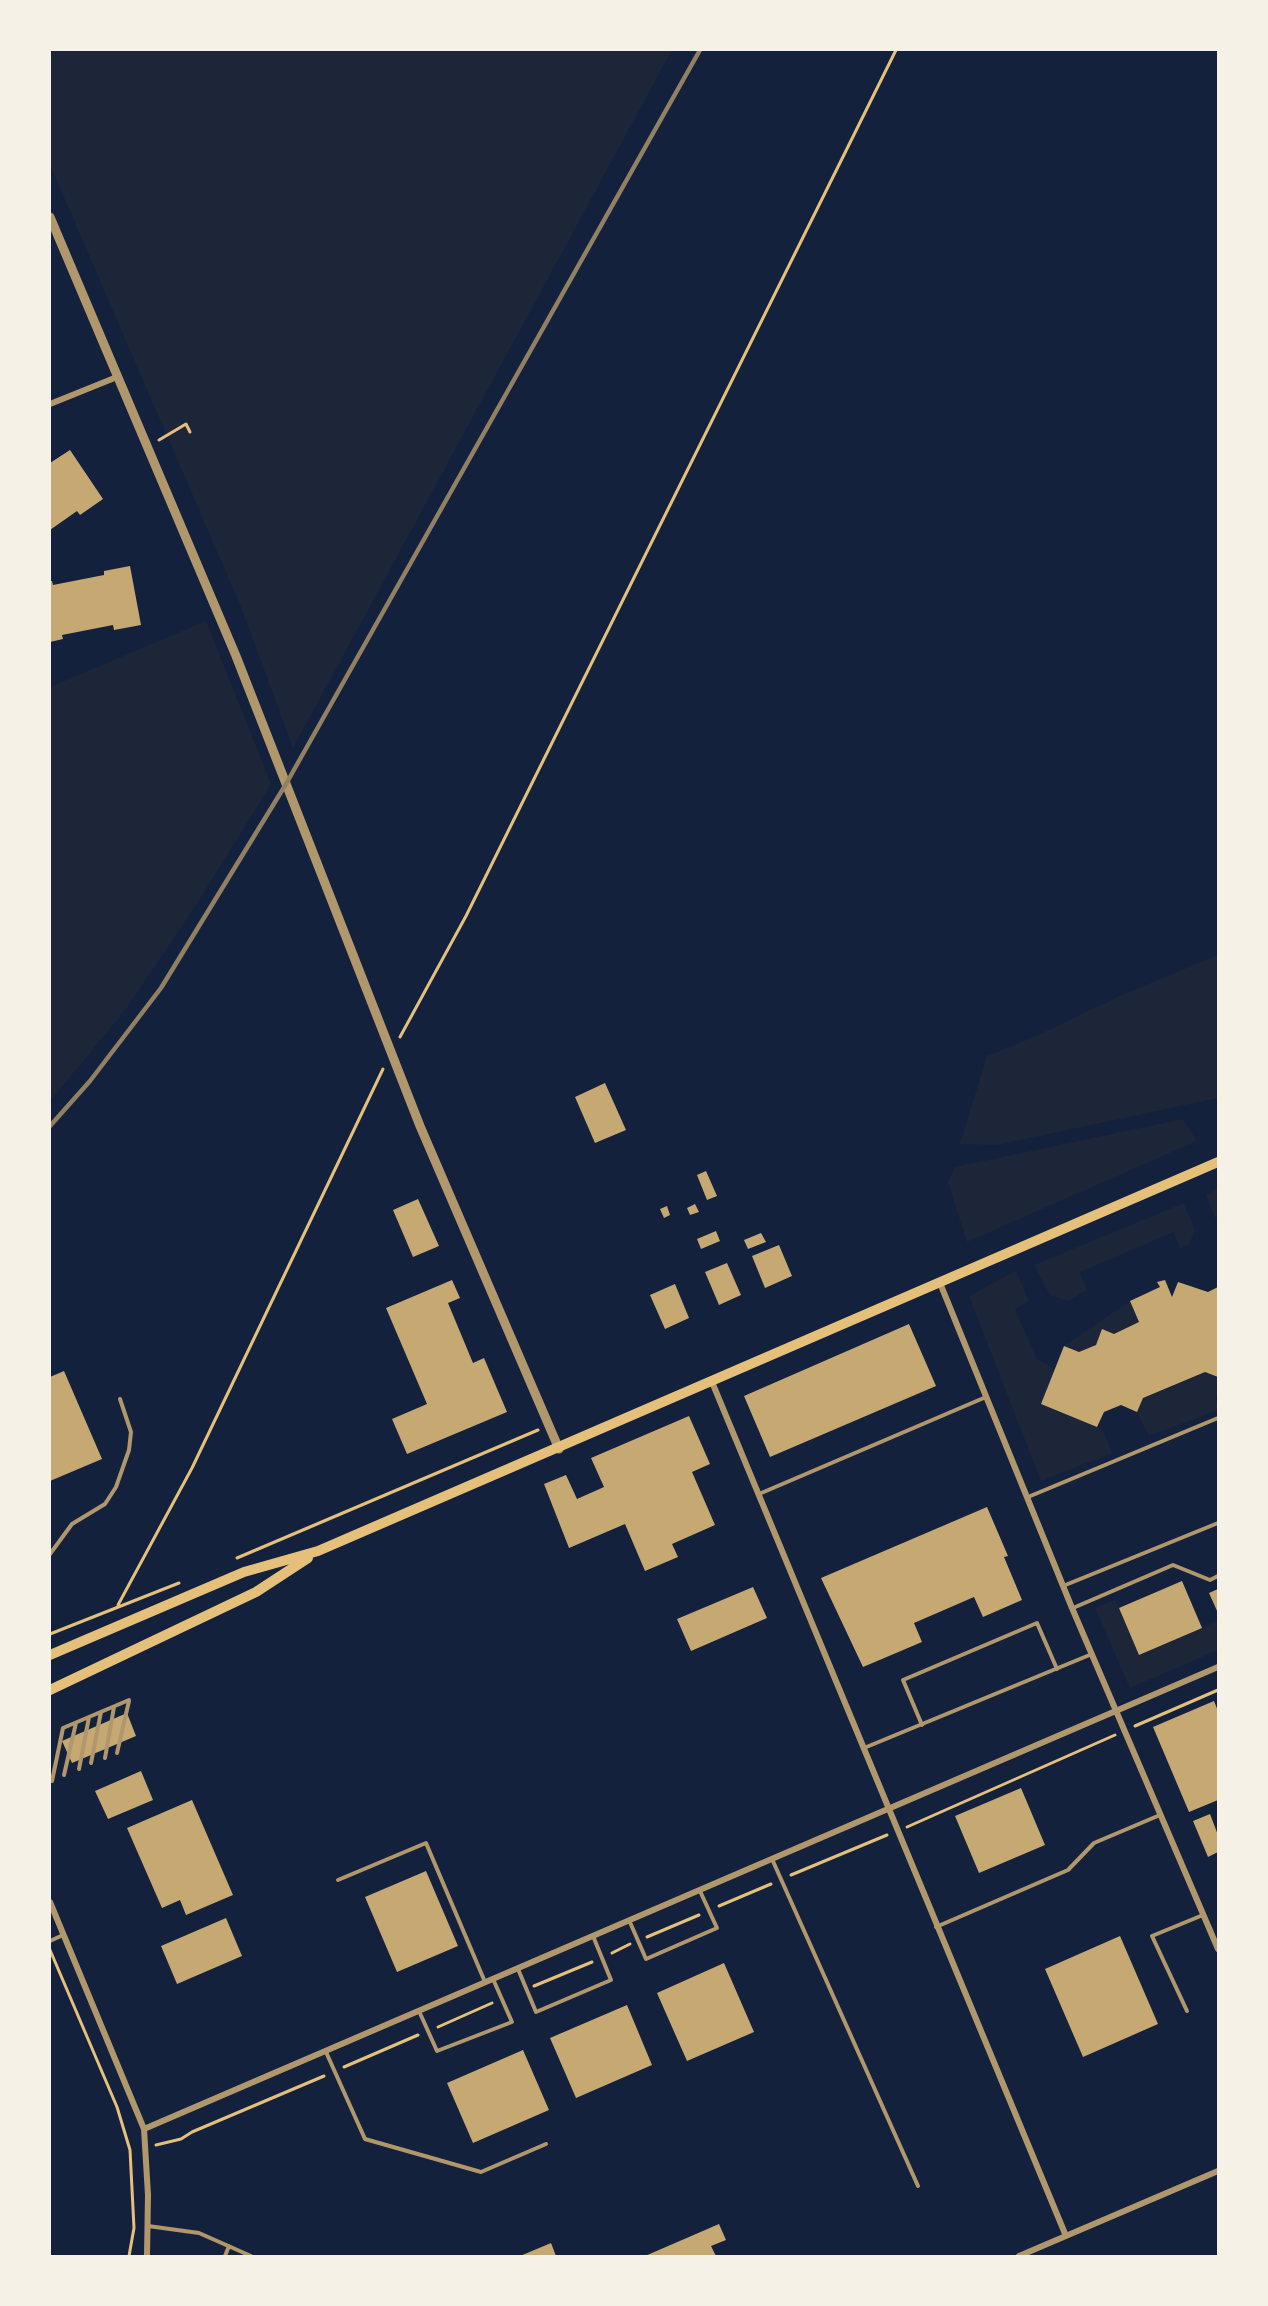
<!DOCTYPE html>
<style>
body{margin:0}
#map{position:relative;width:1268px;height:2306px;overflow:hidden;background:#14213d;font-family:Overpass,sans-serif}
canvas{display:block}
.frame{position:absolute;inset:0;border:51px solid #f6f1e7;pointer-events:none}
</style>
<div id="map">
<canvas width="1268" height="2306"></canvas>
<div class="frame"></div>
</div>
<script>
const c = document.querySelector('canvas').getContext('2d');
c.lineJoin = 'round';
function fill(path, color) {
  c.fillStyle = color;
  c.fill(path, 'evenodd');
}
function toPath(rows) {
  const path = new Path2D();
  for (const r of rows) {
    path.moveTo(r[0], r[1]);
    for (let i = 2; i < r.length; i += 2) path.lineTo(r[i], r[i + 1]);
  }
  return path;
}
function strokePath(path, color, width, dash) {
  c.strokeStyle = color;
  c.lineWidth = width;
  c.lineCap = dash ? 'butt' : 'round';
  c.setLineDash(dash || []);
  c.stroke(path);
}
fill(toPath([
 [50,50,672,50,293,748,241,607,50,165],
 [206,621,271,784,196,905,126,1009,50,1101,50,687],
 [1218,955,1218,1098,997,1145,960,1144,987,1056,1034,1037,1122,995],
 [1183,1119,1197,1141,967,1242,948,1182,955,1167],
 [1218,1187,1218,1216,1215,1218,1206,1195],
 [1184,1203,1195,1231,1189,1244,1180,1249,1174,1232,1080,1272,1087,1290,1068,1301,1050,1295,1034,1265],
 [1016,1271,1029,1301,1015,1309,1037,1359,1054,1369,1041,1404,1097,1427,1104,1432,1112,1453,1041,1481,969,1296],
 [1130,1301,1139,1322,1114,1334,1102,1330,1096,1345,1079,1352,1064,1346],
 [1205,1372,1218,1377,1218,1396,1215,1395,1218,1410,1149,1436,1137,1412,1143,1398],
 [1115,1600,1139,1654,1218,1621,1218,1650,1130,1688,1095,1608]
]), '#1d2539');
fill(toPath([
 [70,450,103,499,80,515,77,511,50,530,50,463],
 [130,566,141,625,114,630,113,625,62,635,63,639,50,642,50,581,52,581,53,585,104,575,104,571],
 [605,1083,626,1130,595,1143,575,1097],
 [706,1171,717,1196,707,1200,697,1175],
 [418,1199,439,1246,413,1257,393,1210],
 [695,1204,699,1212,690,1215,687,1208],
 [667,1206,670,1215,664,1218,660,1209],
 [716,1231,720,1241,701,1249,697,1239],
 [761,1233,766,1242,748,1249,744,1240],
 [779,1245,792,1276,765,1288,752,1256],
 [727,1263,741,1295,719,1305,705,1272],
 [452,1280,460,1298,448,1303,473,1363,484,1358,507,1412,407,1454,392,1419,427,1404,386,1308],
 [1165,1280,1172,1297,1178,1282,1208,1292,1218,1287,1218,1377,1205,1372,1143,1398,1137,1412,1121,1405,1104,1412,1097,1427,1041,1404,1064,1346,1079,1352,1096,1345,1102,1329,1114,1334,1139,1322,1130,1301,1160,1287,1157,1282],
 [675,1284,689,1318,665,1329,650,1295],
 [909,1324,936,1386,770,1457,744,1396],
 [64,1371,102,1459,50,1481,50,1377],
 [689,1416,710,1464,692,1472,715,1525,672,1544,678,1557,645,1571,625,1524,569,1548,544,1484,566,1475,577,1499,604,1487,591,1458],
 [987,1507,1008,1556,1004,1557,1022,1600,983,1617,974,1597,914,1623,922,1642,863,1667,821,1578],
 [1182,1581,1202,1628,1139,1655,1119,1608],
 [753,1587,767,1618,691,1651,677,1619],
 [1218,1589,1218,1613,1209,1593],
 [1214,1701,1218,1711,1218,1800,1189,1812,1153,1727],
 [127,1713,136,1736,72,1763,62,1741],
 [141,1771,153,1800,108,1819,95,1791],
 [1021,1788,1045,1845,979,1873,955,1816],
 [192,1800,233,1895,186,1915,180,1900,162,1908,127,1828],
 [1210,1814,1218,1835,1218,1852,1208,1857,1193,1821],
 [426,1871,458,1946,397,1972,365,1897],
 [226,1918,242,1956,177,1984,161,1946],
 [1120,1936,1158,2024,1083,2057,1045,1969],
 [724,1963,754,2032,687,2061,657,1993],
 [627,2005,652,2065,576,2098,550,2038],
 [523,2050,549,2110,473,2143,447,2083],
 [719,2224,726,2240,711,2246,716,2256,645,2256],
 [551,2243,556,2256,520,2256]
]), '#c6a872');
strokePath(toPath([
 [159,440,186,424,190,432],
 [400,1037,466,916,896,50],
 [237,1558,538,1430],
 [118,1605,192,1468,383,1069],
 [50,1634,179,1583],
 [1135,1726,1218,1690],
 [907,1827,1115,1735],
 [791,1875,887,1835],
 [719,1906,771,1884],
 [647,1937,699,1915],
 [50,1950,117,2107,130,2150,134,2228,129,2256],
 [612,1953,630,1944],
 [534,1986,592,1962],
 [438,2027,492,2003],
 [344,2067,418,2035],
 [156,2145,181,2139,192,2132,324,2076]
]), '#e5c07b', 3);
strokePath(toPath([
 [759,1494,986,1397],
 [1028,1497,1218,1418],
 [50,1554,72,1524,105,1504,116,1487,129,1450,131,1432,120,1399],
 [1063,1586,1218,1523],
 [1073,1608,1173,1565,1210,1580,1218,1576],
 [922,1725,903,1680,1037,1623,1057,1669],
 [864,1748,1092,1654],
 [117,1753,129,1701],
 [105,1758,114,1707],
 [91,1763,101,1712],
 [79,1769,89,1717],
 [64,1775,76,1723],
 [52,1781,63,1728,129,1700],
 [772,1859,918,2186],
 [338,1880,426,1843,485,1982],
 [629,1920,646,1959,717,1928,700,1891],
 [936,1927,1068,1870,1094,1843,1160,1815],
 [50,1941,63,1935],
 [518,1969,536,2012,611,1980,593,1936],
 [419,2011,437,2051,512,2022,493,1979],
 [1187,2011,1152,1936,1203,1915],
 [326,2052,365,2139,481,2172,546,2144],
 [148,2226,199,2233,251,2256],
 [225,2256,229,2246]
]), '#b1986c', 4);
strokePath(toPath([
 [50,404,117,377],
 [940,1283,1072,1608,1218,1949],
 [712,1382,1066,2236],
 [50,1902,144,2129,148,2195,147,2256],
 [144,2129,1218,1667],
 [1019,2256,1218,2171]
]), '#b1986c', 6);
strokePath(toPath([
 [50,217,236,656,420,1126,559,1449]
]), '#b1986c', 9);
strokePath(toPath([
 [50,1655,244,1572,318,1551,1218,1162],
 [50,1690,256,1592,308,1558]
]), '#e5c07b', 10);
strokePath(toPath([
 [50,1126,90,1081,161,988,286,784,700,50]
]), '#918062', 4.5);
</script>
